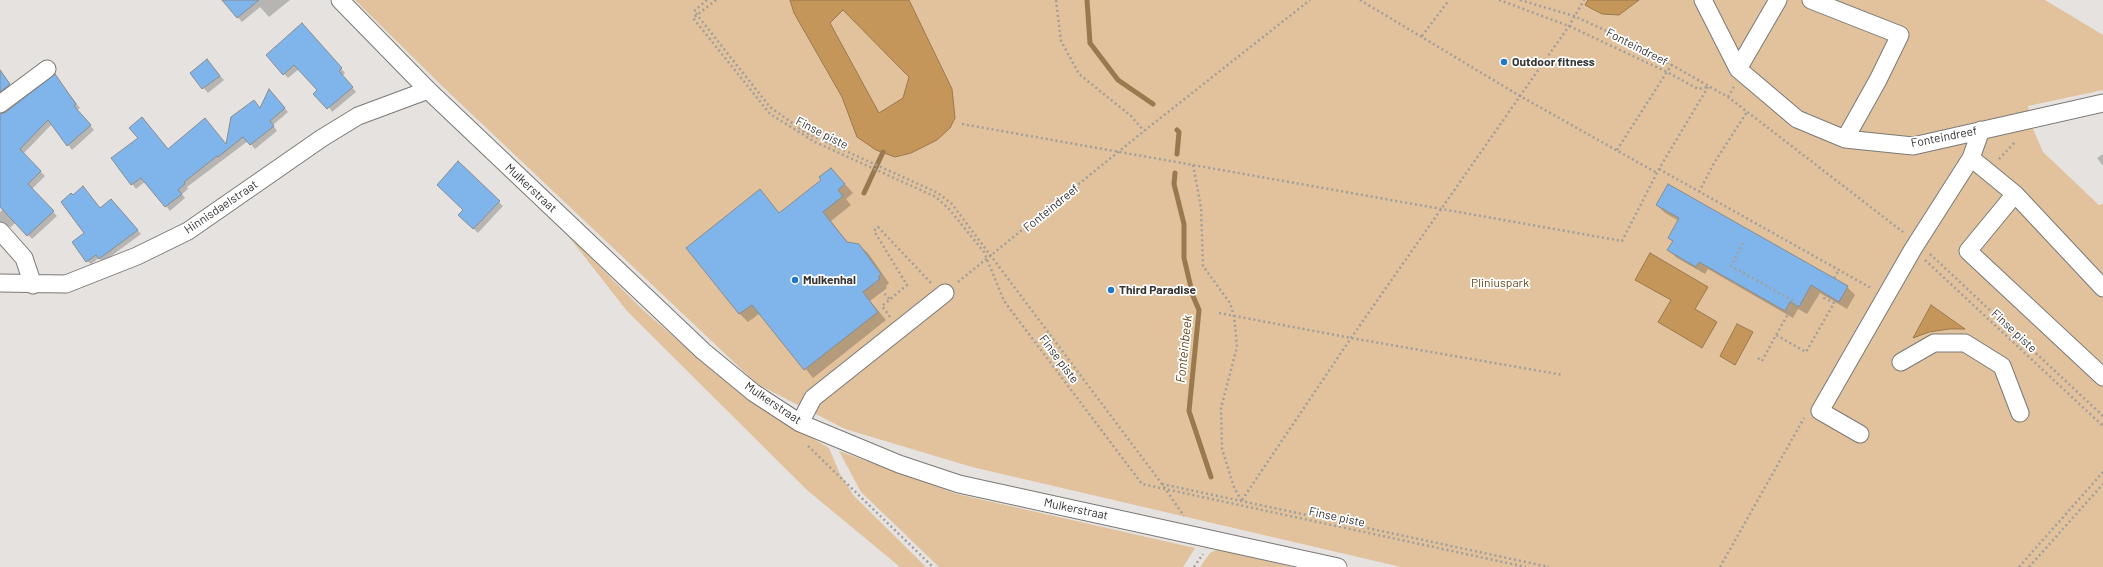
<!DOCTYPE html>
<style>
body{margin:0}
canvas{display:block;background:#e5e2df}
</style>
<canvas width="2103" height="567"></canvas>
<script>
const c = document.querySelector('canvas').getContext('2d');
c.lineJoin = 'round';
function fill(path, color) {
  c.fillStyle = color;
  c.fill(path, 'evenodd');
}
function toPath(rows) {
  const path = new Path2D();
  for (const r of rows) {
    path.moveTo(r[0], r[1]);
    for (let i = 2; i < r.length; i += 2) path.lineTo(r[i], r[i + 1]);
  }
  return path;
}
function strokePath(path, color, width, dash) {
  c.strokeStyle = color;
  c.lineWidth = width;
  c.lineCap = dash ? 'butt' : 'round';
  c.setLineDash(dash || []);
  c.stroke(path);
}
function write(font, color, halo, rows, align = 'center') {
  c.font = font + ' Barlow,sans-serif';
  c.lineWidth = 3.5;
  c.setLineDash([]);
  c.textBaseline = 'middle';
  c.strokeStyle = halo;
  c.fillStyle = color;
  for (const [text, x, y, turn = 0] of rows) {
    c.save();
    c.translate(x, y);
    c.rotate((+turn || 0) * Math.PI / 180);
    c.textAlign = isNaN(turn) ? turn : align;
    if (halo) c.strokeText(text, 0, 0);
    c.fillText(text, 0, 0);
    c.restore();
  }
}
fill(toPath([
 [355,0,2045,0,2103,35,2103,90,2028,106,2033,129,2043,152,2099,205,2103,204,2103,567,1401,567,972,467,845,429,757,384,443,87],
 [566,233,643,310,705,364,767,412,829,448,840,474,854,496,926,567,900,567,807,490,627,311],
 [839,451,957,494,1195,548,1183,567,939,567,861,492],
 [1216,550,1222,550,1292,567,1200,567,1210,553]
]), '#e1c29c');
const water = toPath([
 [790,0,909,0,952,89,955,118,950,128,937,140,911,153,895,157,876,150,857,137,842,97,794,13,790,0],
 [843,10,909,77,903,98,879,113,830,23,843,10],
 [1588,0,1639,0,1619,15,1602,14,1585,5,1588,0],
 [1650,253,1708,287,1695,309,1717,322,1702,348,1658,322,1671,300,1635,280,1650,253],
 [1931,305,1965,329,1949,329,1929,332,1913,338,1931,305],
 [1737,324,1753,332,1735,365,1720,356,1737,324]
]);
fill(water, '#c59659');
strokePath(water, '#9a794e', 1);
fill(toPath([
 [223,0,290,0,269,17,260,7,242,22],
 [306,28,345,73,342,76,356,92,332,112,319,90,299,69,288,78,267,55],
 [207,61,224,80,208,93,191,73],
 [0,71,13,89,0,99],
 [55,76,80,108,77,110,94,130,72,150,52,124,23,154,45,176,32,189,57,216,32,239,16,222,11,227,3,225,0,226,0,212,7,206,0,193,0,115],
 [273,94,288,112,273,125,277,131,255,149,248,141,187,187,188,189,182,194,185,198,170,211,146,181,136,189,112,158,168,150,227,145],
 [2103,154,2103,166,2097,158],
 [458,163,503,206,478,233,459,215,464,210],
 [831,169,853,193,846,199,851,205,831,221,848,243,859,245,868,253,889,283,886,286,887,288,870,301,886,320,813,378,760,313,748,322,740,314,688,248,760,190,780,214,823,180],
 [73,196,100,209,115,204,141,234,103,262,99,258,91,264,87,261,86,233],
 [1657,205,1847,287,1855,295,1847,309,1820,293,1807,314,1798,309,1793,318,1708,269,1705,274,1677,258,1668,250,1673,242,1669,238,1679,221,1665,213]
]), '#0003');
strokePath(toPath([
 [1087,0,1090,43,1118,80,1153,104],
 [1177,130,1179,132,1177,154],
 [1175,173,1174,184,1184,224,1184,258,1193,296,1199,310,1189,411,1211,477],
 [864,193,883,152]
]), '#9a794e', 5);
const building = toPath([
 [222,0,259,0,237,18,222,0],
 [302,23,342,68,339,71,353,87,327,109,313,94,317,90,294,65,283,75,266,55,302,23],
 [207,59,220,76,202,89,190,73,207,59],
 [0,70,10,84,0,92,0,70],
 [55,74,76,104,74,106,91,125,67,146,48,120,20,149,41,171,28,184,54,211,27,236,0,207,0,114,6,112,55,74],
 [269,89,285,108,270,121,274,126,250,145,243,137,218,157,217,156,184,182,185,184,178,190,182,194,165,207,141,178,131,185,111,158,138,138,129,128,142,117,168,149,205,118,226,144,231,117,254,100,260,108,269,89],
 [458,161,500,201,473,229,458,215,463,210,437,185,458,161],
 [831,168,845,184,838,190,843,196,823,212,847,242,859,244,881,274,878,277,880,279,863,292,878,312,804,370,752,305,739,314,686,248,760,189,779,213,821,180,819,177,831,168],
 [1668,184,1848,286,1839,302,1811,285,1799,307,1790,302,1785,311,1699,262,1696,267,1667,250,1673,241,1668,238,1679,218,1656,205,1668,184],
 [83,186,100,208,111,199,138,230,99,259,96,255,86,262,72,242,84,233,61,202,71,193,73,195,83,186]
]);
fill(building, '#80b5eb');
strokePath(building, '#898c8f', 1);
const minor = toPath([
 [340,0,428,90,703,351,754,393,800,423,899,464,959,484,1338,567],
 [1703,0,1738,69,1797,119,1845,139,1913,146,2103,103],
 [1811,0,1900,35,1878,80,1845,139],
 [1738,69,1778,0],
 [0,104,47,69],
 [1971,158,2015,194,2103,288],
 [2015,194,1968,251,2103,377],
 [0,231,24,258,33,285],
 [0,283,66,284,137,256,188,231,322,138,358,116,428,90],
 [1901,362,1934,343,1965,343,2002,366,2020,413],
 [800,423,813,398,945,293],
 [1860,434,1820,411,1913,249,1971,158,1981,130]
]);
strokePath(minor, '#7b7976', 19);
strokePath(toPath([
 [707,0,694,11,770,107,806,133,938,193,952,204,1162,484,1184,516],
 [716,0,693,18,770,114,815,142,936,197,949,209,984,252,1004,301,1142,484,1526,567],
 [1056,0,1061,41,1079,74,1131,116,1144,131],
 [1360,0,1520,96,1657,173],
 [1499,0,1569,26,1667,72,1698,89,1708,87],
 [1520,0,1574,16,1635,44,1728,97,1903,232],
 [1422,36,1449,0],
 [1728,97,1734,87],
 [962,124,1622,241,1659,169,1708,87],
 [1617,150,1672,64],
 [1999,159,2016,141],
 [1193,165,1201,207,1203,266,1230,303,1234,316,1237,347,1221,408,1222,449,1234,487,1241,500],
 [1659,169,1871,288],
 [1699,192,1714,163,1747,112],
 [1743,243,1731,266,1795,302,1776,335],
 [1930,254,2103,416],
 [1925,260,2103,426],
 [1834,278,1839,270],
 [875,282,890,300],
 [958,282,1144,131,1310,0],
 [1219,313,1351,338,1563,375],
 [890,317,882,306,907,285,874,231,878,227,931,283],
 [1758,358,1762,361,1776,335,1806,352,1834,303,1824,298,1826,294],
 [808,446,933,567],
 [1162,484,1549,567],
 [1242,500,1351,338,1569,26,1584,0],
 [1194,567,1203,554],
 [1720,567,1804,418],
 [2019,567,2103,472],
 [2029,567,2103,484]
]), '#a19f9c', 2.5, [2, 3]);
strokePath(minor, '#fff', 17);
for (const [x, y, r, color] of [
 [1504,62,4,"#2179c6"],
 [795,280,4,"#2179c6"],
 [1111,290,4,"#2179c6"]
]) {
  const dot = new Path2D();
  dot.arc(x, y, r, 0, 2 * Math.PI);
  c.fillStyle = color;
  c.fill(dot);
  strokePath(dot, '#fff', 1.5);
}
write('12px', '#363534', '#fff', [
 ["Fonteindreef",1637,47,27],
 ["Finse piste",822,133,27],
 ["Fonteindreef",1944,137,-11],
 ["Mulkerstraat",531,188,43],
 ["Hinnisdaelstraat",221,207,-34],
 ["Fonteindreef",1051,208,-39],
 ["Finse piste",2014,331,43],
 ["Finse piste",1059,359,53],
 ["Mulkerstraat",773,403,34],
 ["Mulkerstraat",1076,509,12],
 ["Finse piste",1337,517,12]
]);
write('bold 12px', '#363534', '#fff', [
 ["Outdoor fitness",1512,62],
 ["Mulkenhal",803,280],
 ["Third Paradise",1119,290]
], 'left');
write('12px', '#684718', '#fff', [
 ["Pliniuspark",1500,283]
]);
write('italic 13px', '#664517', '#fff', [
 ["Fonteinbeek",1184,349,-84]
]);
</script>
